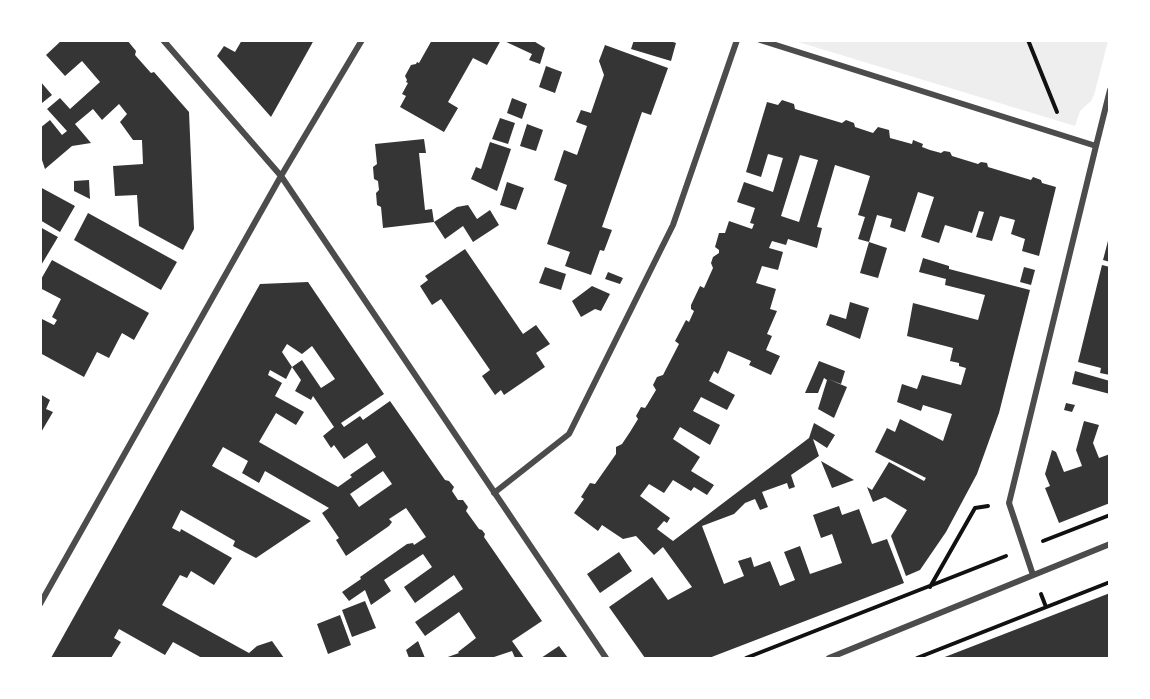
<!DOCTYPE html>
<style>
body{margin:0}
#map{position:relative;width:1150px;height:699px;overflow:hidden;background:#fff;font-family:"Fira Sans Condensed",sans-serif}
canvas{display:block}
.frame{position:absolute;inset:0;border:42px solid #fff;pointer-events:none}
</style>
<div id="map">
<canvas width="1150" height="699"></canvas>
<div class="frame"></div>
</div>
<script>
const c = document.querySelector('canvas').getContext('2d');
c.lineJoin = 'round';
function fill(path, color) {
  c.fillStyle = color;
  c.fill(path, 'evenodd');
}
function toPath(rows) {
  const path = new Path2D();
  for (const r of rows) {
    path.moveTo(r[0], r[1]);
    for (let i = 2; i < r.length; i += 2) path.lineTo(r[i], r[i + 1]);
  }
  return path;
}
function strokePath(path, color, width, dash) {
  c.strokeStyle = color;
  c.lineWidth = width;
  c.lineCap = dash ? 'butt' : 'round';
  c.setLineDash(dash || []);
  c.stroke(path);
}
fill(toPath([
 [795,41,1108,41,1094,95,1091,101,1080,111,1075,126]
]), '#eee');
fill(toPath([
 [62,40,127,40,136,51,135,55,151,73,154,72,189,112,194,229,183,250,139,226,137,195,115,196,113,166,143,164,142,140,133,140,120,122,127,114,119,104,102,120,93,109,75,124,91,143,72,146,45,169,40,154,40,128,50,120,62,135,67,131,47,109,60,98,70,109,100,82,82,61,65,76,46,55],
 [242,40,314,40,271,117,217,56,224,46,235,52],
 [432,40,501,40,487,65,473,58,448,102,458,108,444,132,400,107,406,96,402,94,408,83,406,82,407,80,405,76,411,65,416,64,417,62,419,63],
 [502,40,532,40,545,48,540,64,529,60,532,54],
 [634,40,667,40,676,43,671,61,631,49],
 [605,45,668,68,651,115,642,112,602,227,612,230,604,251,600,250,591,275,565,266,570,252,547,244,567,185,554,180,564,150,577,155,587,126,576,122,581,110,591,113,604,75,599,61],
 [546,66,562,72,555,93,539,87],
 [40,81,52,95,42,103,40,101],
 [512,98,527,104,522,119,507,113],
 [782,100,794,104,795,109,842,123,846,120,854,123,855,127,873,133,878,127,889,130,890,138,912,144,913,140,923,144,922,147,930,150,941,153,944,151,950,152,952,156,978,164,981,162,987,163,988,167,1031,180,1033,177,1041,180,1042,183,1056,187,1039,256,1022,251,1025,239,1011,234,1015,220,1000,216,992,241,976,237,984,212,979,211,972,233,945,225,939,243,921,237,934,197,918,192,905,232,890,227,892,219,877,215,869,242,858,239,865,217,858,215,870,176,835,165,817,227,822,228,817,248,788,239,786,245,772,241,769,248,783,252,778,270,762,266,756,283,776,289,770,309,777,311,767,334,772,336,766,350,780,356,771,375,749,365,751,361,728,351,718,374,714,371,709,381,735,395,727,410,701,397,693,411,720,425,710,445,680,427,673,439,700,457,691,471,714,485,707,495,694,487,691,491,673,480,664,493,649,484,640,496,670,518,667,523,664,521,657,529,673,541,809,438,814,423,835,435,827,448,813,439,819,456,791,475,795,487,789,489,787,483,762,492,768,507,760,510,755,499,745,503,734,514,702,526,724,584,744,576,738,561,751,557,754,567,770,561,780,586,795,580,784,552,800,546,810,574,842,563,832,534,821,538,813,515,839,506,842,515,859,509,872,544,887,539,904,583,709,658,645,658,609,607,652,577,668,600,692,587,663,547,654,555,636,536,623,539,602,525,598,531,574,513,584,499,581,497,590,483,595,484,616,454,616,447,622,444,630,432,638,419,636,416,641,407,645,408,647,405,656,390,653,385,657,377,663,375,679,344,675,341,686,320,689,322,694,311,691,309,691,305,700,286,704,288,713,268,711,263,713,257,719,253,719,250,715,247,719,233,725,233,729,221,752,229,754,224,750,223,755,208,737,202,744,182,773,192,783,158,768,154,761,177,746,172,767,102,778,105],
 [800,155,818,160,799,222,781,216],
 [500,118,515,123,508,144,492,139],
 [527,124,543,130,536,151,520,146],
 [424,139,426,153,419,153,425,210,432,209,434,222,383,228,381,207,377,205,376,193,379,190,378,181,374,179,373,167,377,164,375,144],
 [490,142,511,149,497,191,471,179,476,167,481,169],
 [89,180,90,199,74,191,74,181],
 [507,182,524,188,516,210,500,205],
 [40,187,75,206,60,232,40,220],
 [468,205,477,219,490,210,499,225,473,242,463,226,445,239,434,222,457,207],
 [88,213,177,262,161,290,74,240],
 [40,227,58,237,40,267],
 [1109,237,1110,237,1110,262,1103,260],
 [869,242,887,248,878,278,860,273],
 [465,249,523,334,536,325,550,344,536,353,545,367,504,395,501,390,495,395,482,376,490,370,441,299,432,305,420,286,428,280,425,276],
 [923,258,949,266,949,269,1030,290,999,413,977,474,946,532,920,570,906,576,891,536,907,510,885,497,873,502,867,487,872,490,889,462,924,481,926,478,875,452,887,428,895,432,900,419,943,441,952,414,923,405,921,411,897,402,902,384,917,389,922,375,961,385,966,368,959,366,959,363,950,361,953,348,907,336,913,303,978,320,985,295,945,285,946,279,919,272],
 [52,260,149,313,134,340,122,333,109,358,97,352,84,377,40,353,40,318,54,325,57,320,52,317,61,299,40,288,40,281],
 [1102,265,1110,267,1110,375,1100,373,1101,368,1078,362],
 [545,267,566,274,561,290,539,283],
 [1024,267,1035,270,1031,285,1020,282],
 [608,272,623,278,620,284,605,279],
 [308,282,384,394,341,423,344,427,360,416,363,420,390,401,445,480,449,481,454,487,452,491,458,500,463,500,468,507,466,511,479,529,482,530,485,534,484,537,542,621,512,641,524,658,515,658,512,651,491,658,445,658,459,653,458,652,476,638,459,612,425,636,415,622,463,589,454,575,415,603,404,587,432,567,423,554,384,580,391,591,371,605,365,590,349,601,342,592,361,579,360,577,407,544,413,543,414,545,426,537,406,508,389,519,392,522,389,526,346,556,336,540,339,538,322,513,329,508,265,471,259,483,242,473,248,461,223,447,212,466,311,521,256,558,233,546,235,541,181,510,172,528,180,532,181,529,232,558,214,585,191,571,187,578,180,575,162,605,249,653,257,646,272,641,284,658,202,658,173,642,165,655,119,629,114,638,121,642,111,658,51,658,260,284],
 [287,344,302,354,312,346,335,379,321,388,302,360,292,367,301,380,295,391,311,400,313,396,334,427,323,436,331,448,334,445,344,459,367,443,376,457,350,475,352,477,338,487,259,442,276,413,296,425,304,412,275,396,282,383,268,375,270,370,286,379,292,367,282,352],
 [383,471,392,484,359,507,350,494],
 [592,286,610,294,601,311,595,309,581,317,572,301],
 [850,302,869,308,860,339,826,325,830,314,846,319],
 [819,361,845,371,841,384,828,379,847,387,834,418,818,409,827,380,824,378,818,393,805,393],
 [1075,371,1110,381,1110,394,1072,384],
 [40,394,50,400,46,409,53,412,40,434],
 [1066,403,1075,405,1072,412,1064,410],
 [1084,421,1099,425,1093,443,1099,458,1110,454,1110,503,1059,523,1045,488,1050,486,1045,474,1052,450,1056,452,1064,472,1082,466,1076,450],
 [821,461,854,480,832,488],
 [619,552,632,571,600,593,587,574],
 [1110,593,1110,658,942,658,950,655],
 [365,601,376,628,352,637,342,610],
 [340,615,351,645,328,654,317,624],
 [418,641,425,658,409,658,406,650],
 [559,646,568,658,541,658]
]), '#353535');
strokePath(toPath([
 [1028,40,1057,112],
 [1043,541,1110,515],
 [930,587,975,508,988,506],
 [1041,594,1046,607],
 [746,658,1006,556],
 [917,658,1110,582]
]), '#111', 4);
strokePath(toPath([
 [163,40,281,176,606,658],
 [760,40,1096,146,1110,90],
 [494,493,569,434,673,225,737,40],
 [1033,575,1009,503,1096,146],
 [40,604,281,176,362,40],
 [829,658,1110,544]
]), '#4c4c4c', 6);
</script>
